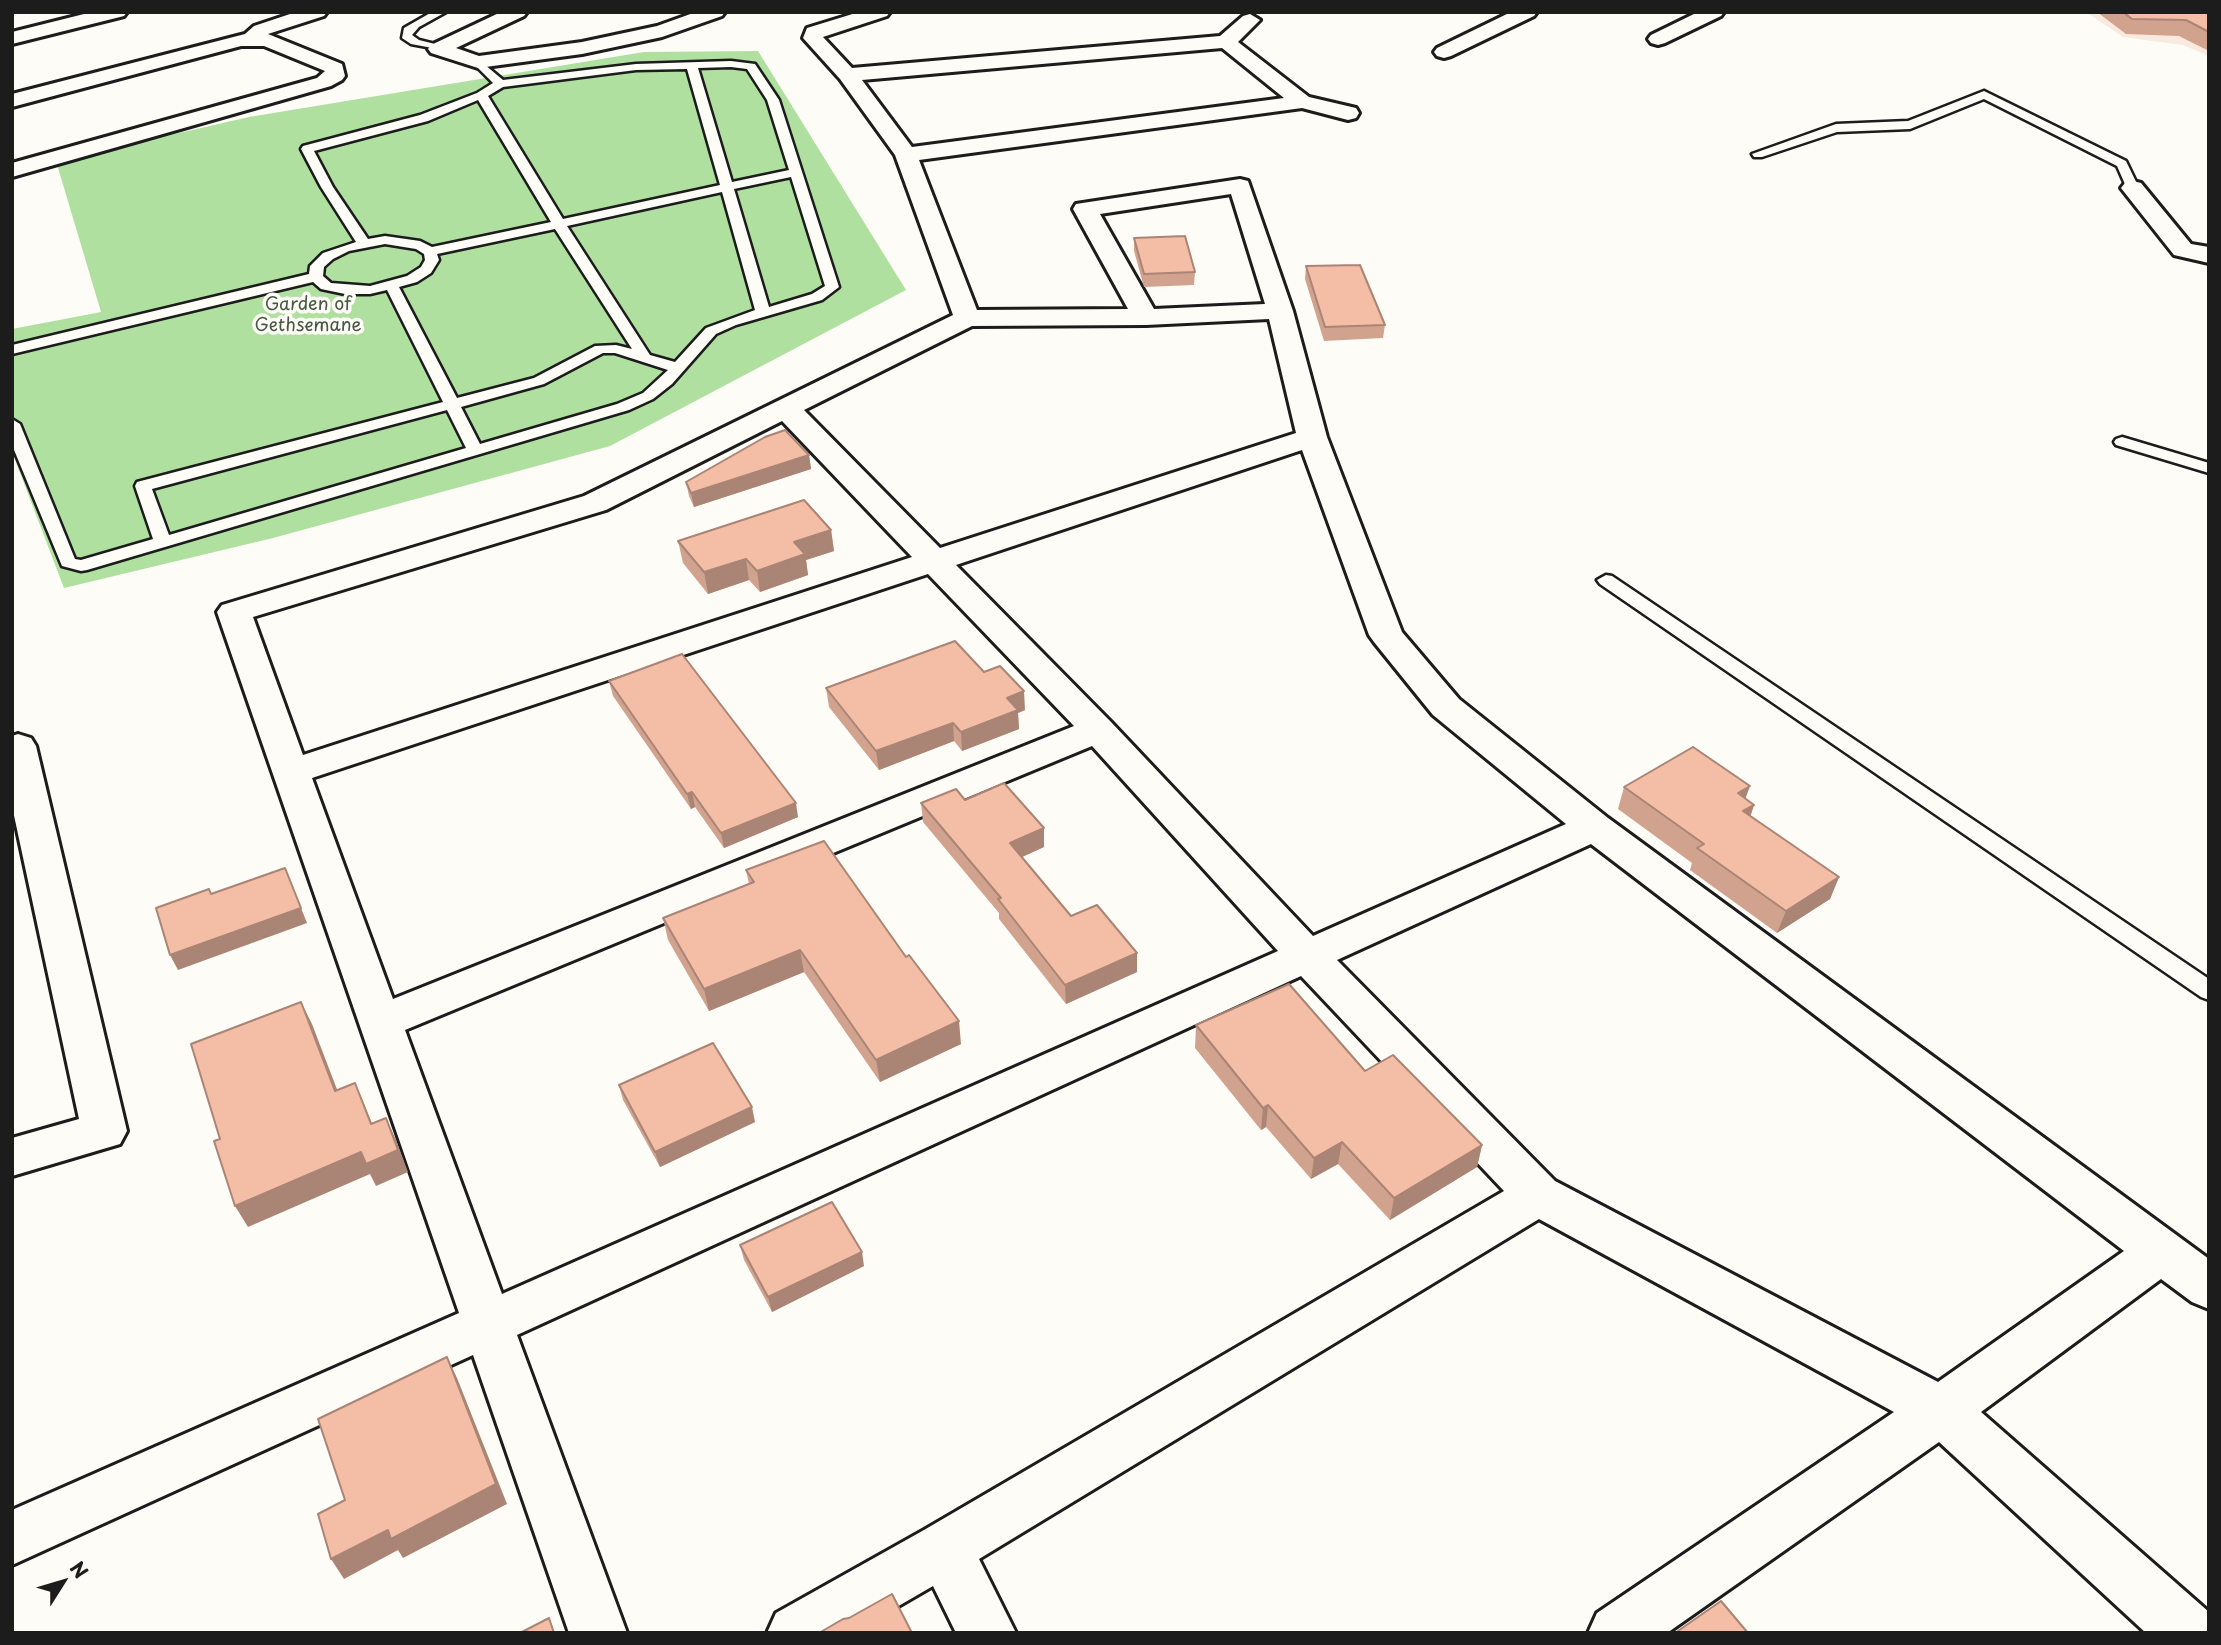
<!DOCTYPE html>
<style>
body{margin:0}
#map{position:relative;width:2221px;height:1645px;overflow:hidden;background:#fdfcf7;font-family:"Playpen Sans",sans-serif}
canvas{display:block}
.frame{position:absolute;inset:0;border:14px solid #1c1c1c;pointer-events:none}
.north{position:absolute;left:28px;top:1547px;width:70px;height:70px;-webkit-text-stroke:5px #fdfcf7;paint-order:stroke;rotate:53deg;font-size:19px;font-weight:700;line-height:28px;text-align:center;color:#1c1c1c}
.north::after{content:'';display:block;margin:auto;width:24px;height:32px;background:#1c1c1c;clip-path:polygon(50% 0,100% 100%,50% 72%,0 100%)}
</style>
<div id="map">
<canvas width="2221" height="1645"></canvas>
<div class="frame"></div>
<div class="north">N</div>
</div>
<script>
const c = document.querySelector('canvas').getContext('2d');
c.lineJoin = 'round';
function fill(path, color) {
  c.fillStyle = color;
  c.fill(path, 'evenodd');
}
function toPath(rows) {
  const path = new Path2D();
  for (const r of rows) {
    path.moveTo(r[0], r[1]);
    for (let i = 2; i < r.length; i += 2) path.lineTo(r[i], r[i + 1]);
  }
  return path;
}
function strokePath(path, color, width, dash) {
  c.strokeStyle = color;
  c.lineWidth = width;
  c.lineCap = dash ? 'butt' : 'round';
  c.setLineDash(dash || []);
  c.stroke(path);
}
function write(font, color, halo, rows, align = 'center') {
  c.font = font + ' "Playpen Sans",sans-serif';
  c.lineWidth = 7;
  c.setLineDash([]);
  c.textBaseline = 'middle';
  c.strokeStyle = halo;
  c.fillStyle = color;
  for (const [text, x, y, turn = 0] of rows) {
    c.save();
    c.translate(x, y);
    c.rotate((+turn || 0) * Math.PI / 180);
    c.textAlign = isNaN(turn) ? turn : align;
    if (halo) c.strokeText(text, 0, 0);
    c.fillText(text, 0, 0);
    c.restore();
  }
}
fill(toPath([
 [2086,12,2209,12,2209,56,2183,45,2123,37]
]), '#fae9df');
fill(toPath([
 [758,51,906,290,610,446,273,538,64,588,12,452,12,329,101,312,56,161,249,117,644,52]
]), '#b0e0a0');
const lane = toPath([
 [432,12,446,12,419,27,412,35,419,40,443,46,443,50,411,44,402,38,404,28,432,12],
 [478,59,503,80,636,64,731,61,755,64,779,100,839,287,822,300,736,325,716,334,672,384,653,399,629,410,87,570,81,571,62,566,12,445,12,419,20,424,75,559,81,560,153,539,135,486,137,482,443,402,387,290,370,294,345,294,321,289,313,282,12,354,12,345,309,274,310,266,323,253,356,242,321,187,301,149,303,146,420,115,477,93,493,83,472,62,478,59],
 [731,67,747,69,767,100,789,170,732,182,698,68,731,67],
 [687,69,720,185,563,219,488,96,503,87,636,70,687,69],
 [478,100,551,222,432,247,420,241,385,236,368,239,333,187,314,151,428,121,478,100],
 [791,177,825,286,812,294,769,307,734,189,791,177],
 [722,192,755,310,706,328,675,362,650,355,567,226,722,192],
 [555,229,632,349,616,345,595,346,534,378,457,398,399,287,417,282,431,273,439,260,437,254,555,229],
 [385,244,416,249,424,254,425,260,421,267,407,276,370,286,331,283,323,276,324,267,333,259,349,251,385,244],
 [603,353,615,353,668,370,643,393,617,404,480,444,461,407,544,384,603,353],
 [447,410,466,448,169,535,152,489,447,410],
 [1984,91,2126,161,2139,188,2133,192,2128,191,2117,166,1984,99,1910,129,1837,132,1762,157,1754,157,1752,154,1836,124,1908,121,1984,91],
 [2122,437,2209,463,2209,473,2116,445,2114,442,2116,439,2122,437],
 [1606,575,1612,576,2209,979,2209,1000,2201,997,1600,584,1597,580,1606,575]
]);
const street = toPath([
 [92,12,127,12,124,16,12,44,12,32,92,12],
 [296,12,327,12,324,16,268,34,342,64,345,76,342,80,331,86,12,177,12,163,317,78,325,71,264,46,241,46,12,107,12,94,245,34,254,26,296,12],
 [501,12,527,12,524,16,456,48,479,56,582,42,657,26,696,12,725,12,722,16,662,37,582,54,478,68,431,53,428,49,431,45,501,12],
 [859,12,890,12,887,16,823,37,852,68,1220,36,1243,16,1250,14,1260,20,1238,42,1309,97,1356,108,1359,113,1356,118,1348,120,1302,108,919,160,977,310,1128,309,1073,209,1076,204,1240,179,1248,181,1293,311,1327,437,1402,632,1459,699,1608,818,2209,1259,2209,1309,2192,1302,2161,1279,1981,1412,2209,1612,2209,1633,2146,1633,1939,1442,1667,1633,1588,1633,1597,1613,1894,1412,1539,1219,979,1559,1016,1633,956,1633,933,1586,852,1633,767,1633,776,1613,924,1530,1504,1191,1301,976,517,1335,627,1633,569,1633,473,1355,12,1565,12,1510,459,1313,217,612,222,605,584,496,953,315,895,155,840,79,803,38,807,28,859,12],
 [1222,48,1284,98,912,147,862,80,1222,48],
 [1231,194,1265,304,1154,309,1100,214,1231,194],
 [1269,319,1296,433,940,548,804,410,972,326,1146,325,1269,319],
 [782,421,912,557,303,755,253,617,606,510,782,421],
 [1302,450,1369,635,1374,642,1433,715,1566,824,1313,936,1111,722,956,565,1302,450],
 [928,574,1074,726,393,999,312,778,928,574],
 [1092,746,1278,951,502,1294,405,1030,1092,746],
 [1591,844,2124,1251,1938,1382,1555,1181,1337,960,1591,844],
 [1511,12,1537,12,1534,16,1451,56,1444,58,1437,56,1434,52,1437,48,1511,12],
 [1698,12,1724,12,1721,16,1665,43,1658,45,1651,43,1648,39,1651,35,1698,12],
 [2133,181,2141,183,2191,244,2209,247,2209,263,2174,255,2121,188,2125,183,2133,181],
 [18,734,31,738,36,746,127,1131,120,1144,12,1176,12,1138,79,1119,12,806,12,736,18,734]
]);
strokePath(lane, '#1c1c1c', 5);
strokePath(street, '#1c1c1c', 6);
fill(lane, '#fdfcf7');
fill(street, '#fdfcf7');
fill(toPath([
 [2097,12,2209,12,2209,51,2179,36,2126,34],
 [1134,238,1195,272,1194,285,1144,287,1134,251],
 [1306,266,1385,325,1383,338,1324,341,1305,279],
 [809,455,811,469,694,507,689,496,686,482],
 [831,530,834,551,806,560,808,575,760,592,749,580,708,594,683,563,678,541],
 [984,672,1025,710,1018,713,1019,729,962,751,954,741,879,770,829,707,826,688],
 [609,681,798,817,724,848,695,807,691,809,613,696],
 [1624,787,1746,799,1754,805,1750,816,1839,877,1830,899,1777,933,1690,870,1692,863,1618,809],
 [965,800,1044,828,1044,847,1022,857,1071,916,1137,953,1137,972,1066,1004,999,919,999,913,923,822,921,803],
 [746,870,961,1044,880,1082,804,972,709,1011,668,940,663,918,749,884],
 [1196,1025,1365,1071,1482,1145,1477,1167,1390,1220,1338,1164,1311,1179,1266,1127,1261,1130,1195,1048],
 [619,1085,755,1122,660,1167,623,1100],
 [740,1245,864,1266,772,1312,744,1260]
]), '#d1a38f');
fill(toPath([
 [809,455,811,469,694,507,691,493],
 [831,530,834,551,806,560,808,575,760,592,757,571,794,542],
 [746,559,749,580,708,594,704,572],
 [1024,691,1025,710,1018,713,1019,729,962,751,961,732,1007,698],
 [953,723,954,741,879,770,876,751],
 [1750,786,1742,808,1738,793],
 [692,792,695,807,691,809,687,794],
 [796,803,798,817,724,848,721,833],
 [1754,805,1747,827,1743,811],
 [1044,828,1044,847,1011,862,1010,843],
 [285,868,307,923,178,970,170,955],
 [1839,877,1830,899,1777,933,1786,911],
 [800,950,804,972,709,1011,704,989],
 [1137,953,1137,972,1066,1004,1065,985],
 [301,1002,312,1024,346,1113,335,1091],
 [959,1021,961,1044,880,1082,876,1060],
 [355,1083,365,1106,381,1146,371,1124],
 [1268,1105,1266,1127,1261,1130,1263,1108],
 [752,1107,755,1122,660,1167,655,1152],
 [386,1118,396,1140,408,1172,376,1186,370,1174,248,1227,235,1206],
 [1342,1142,1338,1164,1311,1179,1314,1158],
 [1482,1145,1477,1167,1390,1220,1394,1198],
 [862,1252,864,1266,772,1312,768,1297],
 [447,1357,457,1378,507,1504,403,1558,398,1550,344,1579,331,1559,388,1530]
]), '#aa8474');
const building = toPath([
 [2123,12,2209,12,2209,32,2186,20,2132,19,2123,12],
 [1185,236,1195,272,1144,274,1134,238,1185,236],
 [1360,265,1385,325,1325,327,1306,266,1360,265],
 [785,430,809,455,691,493,686,482,765,437,785,430],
 [804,500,831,530,794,542,805,554,757,571,746,559,704,572,678,541,804,500],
 [955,641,984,672,1000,666,1024,691,1007,698,1018,710,961,732,953,723,876,751,826,688,955,641],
 [682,654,796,803,721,833,692,792,687,794,609,681,682,654],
 [1693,747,1750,786,1738,793,1754,805,1743,811,1839,877,1786,911,1697,848,1704,844,1624,787,1693,747],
 [1004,783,1044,828,1010,843,1071,916,1097,905,1137,953,1065,985,998,899,1001,898,921,803,956,789,965,800,1004,783],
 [824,841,906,957,909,955,959,1021,876,1060,800,950,704,989,663,918,754,882,746,870,824,841],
 [285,868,301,908,170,955,156,908,209,889,211,894,285,868],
 [1289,984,1365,1071,1393,1055,1482,1145,1394,1198,1342,1142,1314,1158,1268,1105,1263,1108,1196,1025,1289,984],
 [301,1002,335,1091,355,1083,371,1124,386,1118,398,1150,366,1164,361,1152,235,1206,214,1141,220,1139,191,1044,301,1002],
 [713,1043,752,1107,655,1152,619,1085,713,1043],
 [832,1202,862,1252,768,1297,740,1245,832,1202],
 [447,1357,496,1484,391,1539,388,1530,331,1559,318,1514,345,1500,318,1419,447,1357],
 [892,1594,912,1633,819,1633,843,1619,849,1618,892,1594],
 [1721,1601,1748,1633,1675,1633,1721,1601],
 [549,1618,554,1633,520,1633,549,1618]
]);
fill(building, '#f3bda6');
strokePath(building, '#aa8474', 2);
write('18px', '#485744', '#fdfcf7', [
 ["Garden of",308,305],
 ["Gethsemane",308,326]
]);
</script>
